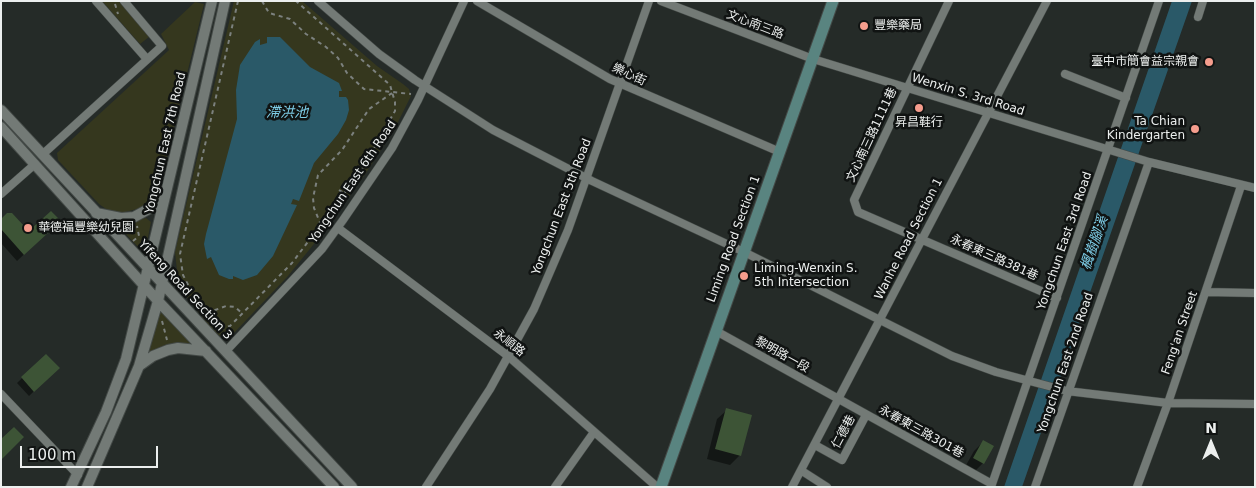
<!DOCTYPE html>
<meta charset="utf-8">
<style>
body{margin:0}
#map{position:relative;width:1256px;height:488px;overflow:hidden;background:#252b28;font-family:"DejaVu Sans",sans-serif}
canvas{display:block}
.frame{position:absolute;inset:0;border:2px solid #ecefee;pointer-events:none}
.north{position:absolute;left:1186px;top:418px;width:50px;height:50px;-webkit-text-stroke:4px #101312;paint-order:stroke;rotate:0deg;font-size:14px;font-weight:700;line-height:20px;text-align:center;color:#ecefee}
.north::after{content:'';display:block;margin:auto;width:18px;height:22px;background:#ecefee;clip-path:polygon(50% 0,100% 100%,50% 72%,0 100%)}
.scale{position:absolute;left:20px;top:446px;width:138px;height:22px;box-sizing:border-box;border:2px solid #ecefee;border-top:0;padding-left:6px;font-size:15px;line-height:18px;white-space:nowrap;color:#ecefee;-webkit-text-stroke:4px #101312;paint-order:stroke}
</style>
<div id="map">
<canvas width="1256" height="488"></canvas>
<div class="frame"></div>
<div class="north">N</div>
<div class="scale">100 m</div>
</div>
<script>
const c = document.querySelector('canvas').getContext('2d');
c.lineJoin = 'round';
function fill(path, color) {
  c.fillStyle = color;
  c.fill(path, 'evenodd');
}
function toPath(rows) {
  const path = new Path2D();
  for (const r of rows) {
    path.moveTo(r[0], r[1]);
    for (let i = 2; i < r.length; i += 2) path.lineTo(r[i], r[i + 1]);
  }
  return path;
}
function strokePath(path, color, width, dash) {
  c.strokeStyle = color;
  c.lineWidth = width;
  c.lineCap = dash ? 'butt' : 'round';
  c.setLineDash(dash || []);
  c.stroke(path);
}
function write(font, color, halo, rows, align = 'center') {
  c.font = font + ' "DejaVu Sans","Noto Sans TC",sans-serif';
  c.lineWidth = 5;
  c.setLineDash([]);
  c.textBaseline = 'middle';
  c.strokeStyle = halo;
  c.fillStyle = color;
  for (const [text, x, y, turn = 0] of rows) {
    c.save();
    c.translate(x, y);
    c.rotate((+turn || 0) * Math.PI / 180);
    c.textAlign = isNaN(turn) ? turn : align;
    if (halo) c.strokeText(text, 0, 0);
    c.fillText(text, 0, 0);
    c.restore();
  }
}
fill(toPath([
 [102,1,119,1,149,35,149,37,140,44],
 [234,1,302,1,377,66,403,84,409,89,411,96,396,126,366,173,326,229,288,276,233,334,223,338,213,331,182,291,178,280,175,252],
 [195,2,204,4,158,193,148,204,137,209,121,213,109,211,99,204,58,160,57,153,169,50,161,34],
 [146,218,151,222,146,247,141,250,120,228,125,223],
 [160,309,191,344,165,345,148,355]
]), '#35371e');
fill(toPath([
 [1172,1,1192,1,1022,487,1004,487],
 [267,37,280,37,310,67,339,83,342,91,339,91,339,97,346,97,348,100,349,110,346,120,338,134,314,163,299,201,293,199,291,204,297,205,273,256,257,275,243,280,233,276,233,279,229,279,219,275,211,257,207,259,204,244,206,234,237,119,236,90,240,65,255,42,260,39,260,45,267,43]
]), '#2a5968');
fill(toPath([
 [1,221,24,229,53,227,17,261,1,243],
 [46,355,58,368,29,396,17,383],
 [727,410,740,455,730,465,707,459,717,419],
 [984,441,983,463,974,472,965,467,974,451]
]), '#0007');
fill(toPath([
 [51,211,61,221,24,255,1,229,1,219,7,213,12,213,25,227,32,228],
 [46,354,60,368,34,392,21,377],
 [726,408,752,415,741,456,715,449],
 [14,427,24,437,1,460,1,439],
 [983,440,994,446,984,464,973,458]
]), '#3d5436');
const minor = toPath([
 [96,1,146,58],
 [318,1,379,54,415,80,493,130,592,181,744,252,952,356,996,372,1067,391,1168,403,1255,404],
 [477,1,610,79,780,152],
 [661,1,813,59,1149,162,1255,188],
 [949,1,854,200,858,212,1057,298],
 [1198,17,1203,1],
 [1065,74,1126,98],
 [43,154,162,46,124,1],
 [1,194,35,164],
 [338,228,508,356,657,487],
 [1206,292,1255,293],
 [716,331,992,484],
 [226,351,322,249,343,220,392,148,418,100,464,1],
 [1,394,78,475],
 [815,445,842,460,866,415],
 [802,471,827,487],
 [426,487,490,389,534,309,568,230,649,1],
 [555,487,594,432],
 [792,487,1047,1],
 [991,487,1159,1],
 [1035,487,1149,162],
 [1137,487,1168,403,1241,186]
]);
const tertiary = toPath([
 [1,110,352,487],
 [1,127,158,301,334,487],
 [96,213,121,218,134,217,158,204,164,196],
 [139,366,153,356,168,350,178,348,206,351],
 [71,487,106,412,126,359,212,1],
 [87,487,139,366,158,301,225,1]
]);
const secondary = toPath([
 [661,487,833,1]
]);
strokePath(minor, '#434946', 9);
strokePath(tertiary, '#434946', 12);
strokePath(secondary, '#434946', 13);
strokePath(toPath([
 [238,1,180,254,183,275,197,302,222,326,226,327,230,326,292,263,361,171,395,111,395,102,390,85,296,1],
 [262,1,269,13,290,19,306,34,326,47,338,58,347,73,364,89,411,94],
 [115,4,118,14],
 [371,143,376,145],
 [339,190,344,193],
 [321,225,314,208,313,198,318,175,342,150,369,109,392,93],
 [133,241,139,236,137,226],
 [207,313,226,306,235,307,243,314],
 [162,321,167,340],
 [222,326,226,338]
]), '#7c817e', 2, [4, 4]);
strokePath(minor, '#737a76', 8);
strokePath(tertiary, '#737a76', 10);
strokePath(secondary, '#598480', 11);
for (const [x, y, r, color] of [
 [864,26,5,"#f59d8d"],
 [1209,62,5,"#f59d8d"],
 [919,108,5,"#f59d8d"],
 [1195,129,5,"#f59d8d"],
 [28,228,5,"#f59d8d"],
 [744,276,5,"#f59d8d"]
]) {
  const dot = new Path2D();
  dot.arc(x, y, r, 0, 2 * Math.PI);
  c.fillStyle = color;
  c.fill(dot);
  strokePath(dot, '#101312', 2);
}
write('12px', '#ecefee', '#101312', [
 ["文心南三路",755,25,21],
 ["樂心街",629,75,25],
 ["Wenxin S. 3rd Road",968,95,17],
 ["文心南三路1111巷",872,135,-65],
 ["Yongchun East 7th Road",166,143,-77],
 ["Yongchun East 6th Road",353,182,-56],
 ["Yongchun East 5th Road",562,207,-69],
 ["Liming Road Section 1",734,239,-70],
 ["Wanhe Road Section 1",909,239,-63],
 ["Yongchun East 3rd Road",1065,241,-71],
 ["永春東三路381巷",994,258,24],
 ["Yifeng Road Section 3",185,290,47],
 ["Feng'an Street",1180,333,-71],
 ["永順路",509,343,38],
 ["黎明路一段",782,355,29],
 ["Yongchun East 2nd Road",1066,363,-71],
 ["仁德巷",844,432,-62],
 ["永春東三路301巷",921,432,29]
]);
write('12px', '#ecefee', '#101312', [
 ["豐樂藥局",874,26],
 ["臺中市簡會益宗親會",1199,62,"right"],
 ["Ta Chian",1185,122,"right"],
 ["Kindergarten",1185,136,"right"],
 ["昇昌鞋行",919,123,"center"],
 ["華德福豐樂幼兒園",38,228],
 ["Liming-Wenxin S.",754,269],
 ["5th Intersection",754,283]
], 'left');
write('italic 14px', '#7fcfe9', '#101312', [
 ["滯洪池",287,113],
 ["楓樹腳溪",1095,243,-71]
]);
</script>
